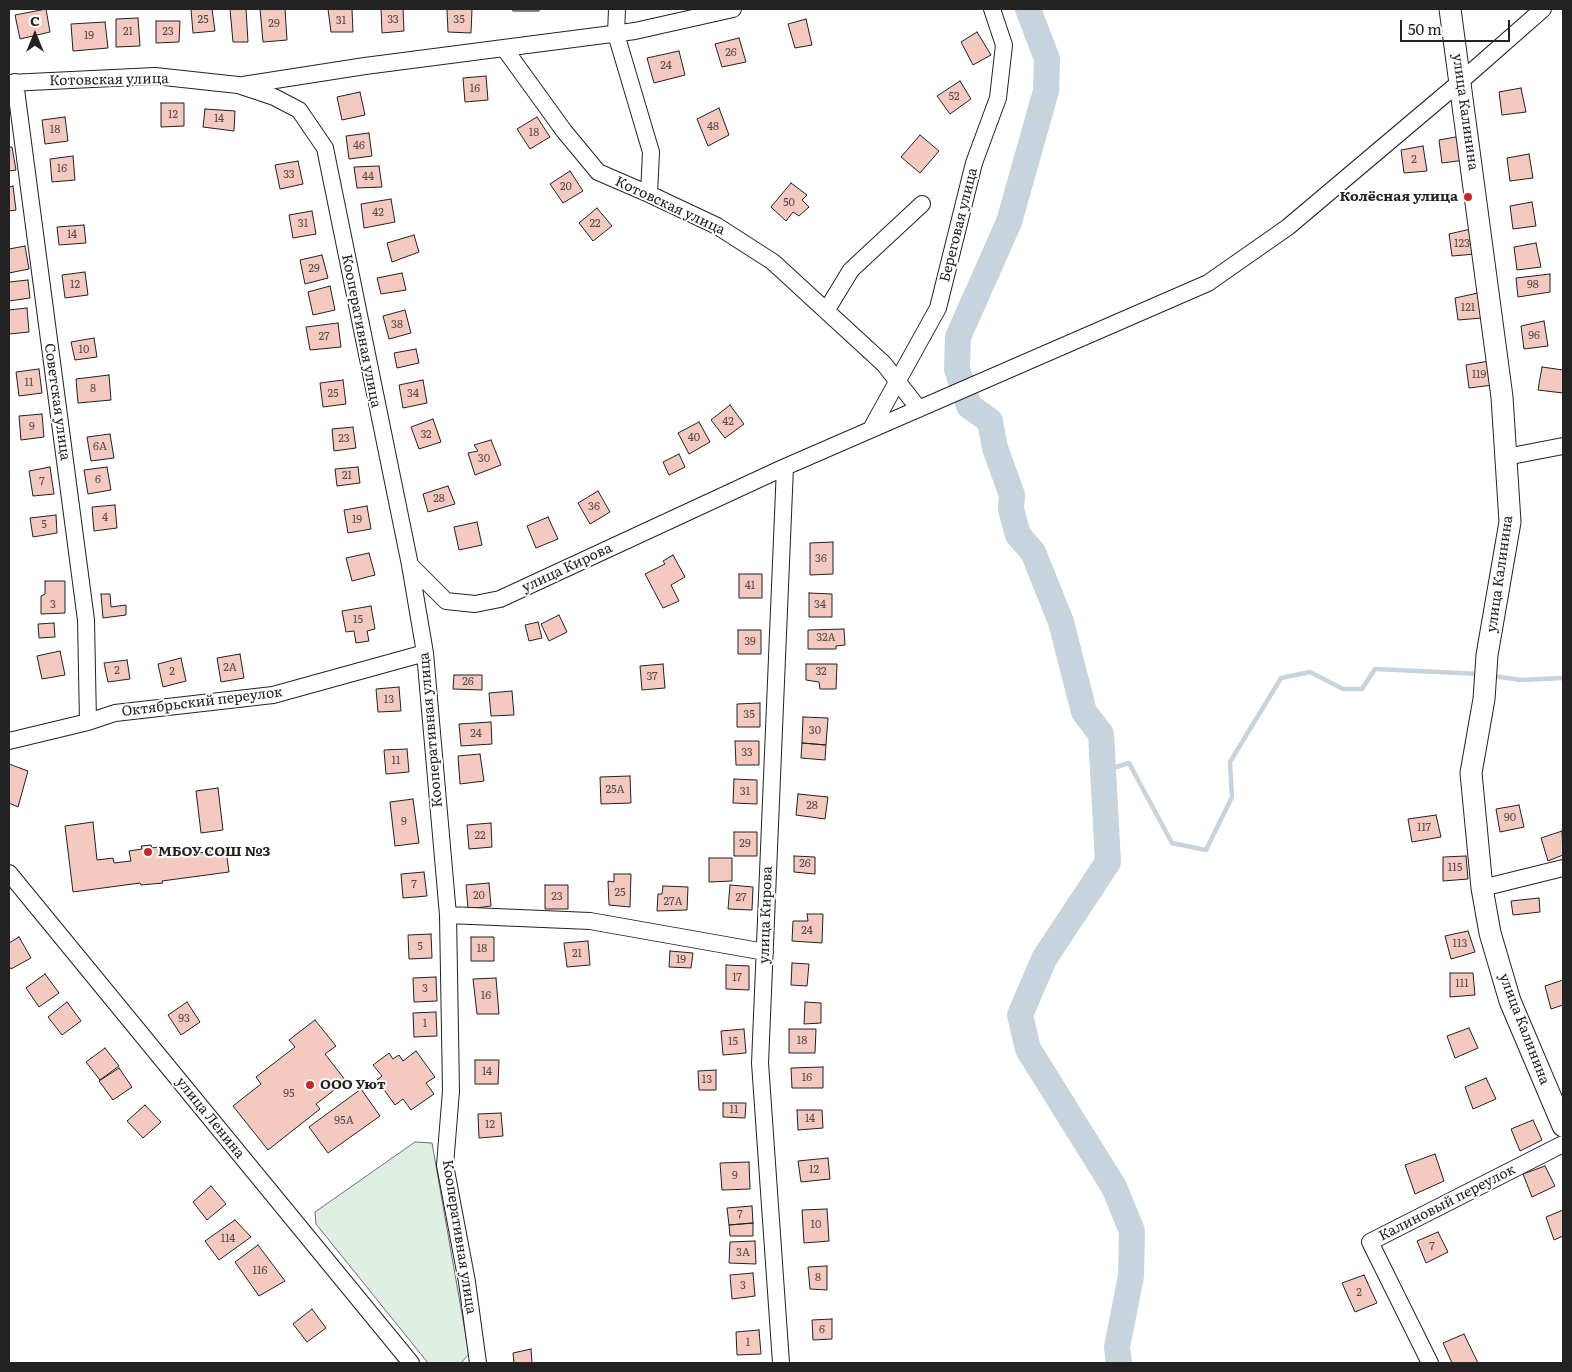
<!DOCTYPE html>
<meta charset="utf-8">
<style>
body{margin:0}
#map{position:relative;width:1572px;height:1372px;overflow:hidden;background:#fff;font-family:Literata,serif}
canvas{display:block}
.frame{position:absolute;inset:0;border:10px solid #222;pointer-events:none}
.north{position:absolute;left:10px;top:10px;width:50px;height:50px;-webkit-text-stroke:4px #fff;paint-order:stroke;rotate:0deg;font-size:14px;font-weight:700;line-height:20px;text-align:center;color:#222}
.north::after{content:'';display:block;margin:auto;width:18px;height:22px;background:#222;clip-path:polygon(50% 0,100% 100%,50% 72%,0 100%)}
.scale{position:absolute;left:1400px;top:20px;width:110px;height:22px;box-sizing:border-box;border:2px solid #222;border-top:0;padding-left:6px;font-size:15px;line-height:18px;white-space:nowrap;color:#222;-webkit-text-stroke:4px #fff;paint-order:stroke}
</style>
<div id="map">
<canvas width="1572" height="1372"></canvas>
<div class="frame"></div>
<div class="north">С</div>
<div class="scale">50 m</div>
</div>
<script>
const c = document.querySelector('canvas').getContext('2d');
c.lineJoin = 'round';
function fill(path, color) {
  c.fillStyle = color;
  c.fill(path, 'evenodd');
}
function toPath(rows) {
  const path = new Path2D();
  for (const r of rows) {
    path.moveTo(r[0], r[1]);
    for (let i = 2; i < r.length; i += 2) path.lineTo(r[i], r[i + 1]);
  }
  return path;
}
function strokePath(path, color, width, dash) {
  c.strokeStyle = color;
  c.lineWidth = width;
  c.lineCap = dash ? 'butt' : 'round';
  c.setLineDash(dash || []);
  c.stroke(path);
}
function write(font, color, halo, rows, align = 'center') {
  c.font = font + ' Literata,serif';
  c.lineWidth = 4;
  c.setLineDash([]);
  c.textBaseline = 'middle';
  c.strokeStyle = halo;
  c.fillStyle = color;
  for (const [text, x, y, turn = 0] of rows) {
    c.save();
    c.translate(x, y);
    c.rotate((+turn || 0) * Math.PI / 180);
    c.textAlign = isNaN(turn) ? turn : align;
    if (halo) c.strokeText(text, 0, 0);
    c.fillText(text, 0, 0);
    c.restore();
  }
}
const green = toPath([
 [415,1142,432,1143,469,1354,461,1363,428,1363,316,1224,315,1212,415,1142]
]);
fill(green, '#e0efe3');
strokePath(green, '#6f6f6f', 1);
strokePath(toPath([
 [1493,676,1521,680,1563,678],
 [1103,771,1129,763,1172,843,1206,850,1232,797,1230,762,1281,678,1310,672,1343,689,1362,689,1375,669,1480,674]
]), '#c7d3dd', 4.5);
strokePath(toPath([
 [1028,9,1047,59,1046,91,1009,222,958,337,957,369,969,406,990,421,995,448,1012,495,1011,509,1018,535,1033,552,1061,622,1084,712,1101,734,1108,862,1044,959,1020,1015,1028,1049,1114,1187,1132,1231,1131,1276,1117,1347,1119,1363]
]), '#c7d3dd', 26);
const building = toPath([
 [46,9,50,32,20,39,15,15,46,9],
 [191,9,212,9,215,31,193,33,191,9],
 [230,9,246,9,248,42,233,42,230,9],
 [260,9,285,9,287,40,263,42,260,9],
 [328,9,352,9,353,32,331,32,328,9],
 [381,9,403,9,404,31,382,33,381,9],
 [447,9,472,9,471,33,448,32,447,9],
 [512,9,539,9,539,11,513,11,512,9],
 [138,18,140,46,116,47,116,19,138,18],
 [806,19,812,45,795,48,788,24,806,19],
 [156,21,180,21,179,42,156,43,156,21],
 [105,22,108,48,73,51,71,24,105,22],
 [977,32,991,55,973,65,961,42,977,32],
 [739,38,746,62,722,67,715,44,739,38],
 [679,51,685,75,654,83,647,58,679,51],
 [486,76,488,100,465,102,463,78,486,76],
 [960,81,971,99,950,114,937,96,960,81],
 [1521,88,1526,112,1502,115,1499,92,1521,88],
 [360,92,365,115,342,120,337,97,360,92],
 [161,103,184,103,184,126,161,127,161,103],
 [719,108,729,135,708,146,697,119,719,108],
 [205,109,235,111,234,131,203,127,205,109],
 [65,117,68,141,45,144,42,120,65,117],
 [537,117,550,137,530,149,517,129,537,117],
 [369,133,372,156,349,159,346,136,369,133],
 [920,135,939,151,920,173,901,157,920,135],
 [1461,136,1465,160,1442,163,1439,140,1461,136],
 [1423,146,1427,171,1404,173,1401,150,1423,146],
 [9,147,12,147,16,170,9,171,9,147],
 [1529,154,1533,178,1510,181,1507,158,1529,154],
 [73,156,75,180,52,182,50,159,73,156],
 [298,161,303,184,280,189,275,165,298,161],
 [379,166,382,187,357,188,354,167,379,166],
 [570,171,583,191,563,203,550,184,570,171],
 [791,183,807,195,802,200,809,207,799,216,793,212,786,221,771,207,791,183],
 [13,186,16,210,9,211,9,187,13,186],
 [391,199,395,222,364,228,361,204,391,199],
 [1532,202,1536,226,1513,229,1510,206,1532,202],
 [597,208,612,226,593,241,579,223,597,208],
 [312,211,316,234,293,238,289,215,312,211],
 [84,225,86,243,59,245,57,227,84,225],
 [1471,229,1476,254,1452,256,1449,234,1471,229],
 [414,235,419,252,392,262,387,243,414,235],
 [1536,243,1541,267,1517,270,1514,247,1536,243],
 [25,246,29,269,9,273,9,249,25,246],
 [322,255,328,278,305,284,300,260,322,255],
 [85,272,88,295,65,298,62,275,85,272],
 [402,273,406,290,381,294,377,278,402,273],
 [1550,274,1550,292,1518,297,1516,278,1550,274],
 [28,280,30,298,9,301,9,282,28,280],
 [330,286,335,310,313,315,308,292,330,286],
 [1478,293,1482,318,1458,320,1455,298,1478,293],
 [27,308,29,332,9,334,9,310,27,308],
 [405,310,411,333,389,339,383,316,405,310],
 [1544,321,1548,346,1524,349,1521,326,1544,321],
 [338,323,341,347,310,350,306,327,338,323],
 [94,338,97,357,75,360,71,342,94,338],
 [416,349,419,363,397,368,394,353,416,349],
 [1489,361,1493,385,1469,388,1466,365,1489,361],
 [1542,367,1563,370,1563,393,1538,390,1542,367],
 [39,369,42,393,19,396,16,372,39,369],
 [109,375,111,400,78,403,76,379,109,375],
 [343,380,346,404,323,407,320,383,343,380],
 [423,380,427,403,403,408,399,385,423,380],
 [730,405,744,424,725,438,711,420,730,405],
 [42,414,44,437,21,440,19,416,42,414],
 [433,419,441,442,419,449,411,427,433,419],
 [699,422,710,442,689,454,678,433,699,422],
 [353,427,356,448,334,451,332,429,353,427],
 [110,434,114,458,91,461,87,437,110,434],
 [491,440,501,465,475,475,468,453,478,451,474,445,491,440],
 [679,454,685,467,669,475,663,462,679,454],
 [50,467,54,494,33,496,29,471,50,467],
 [107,467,111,490,88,494,84,470,107,467],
 [358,467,360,483,337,486,335,469,358,467],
 [448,486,455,504,428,512,423,494,448,486],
 [598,491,610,512,590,524,578,503,598,491],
 [115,505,117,528,94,531,92,507,115,505],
 [367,506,371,529,348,533,344,510,367,506],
 [56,515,57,533,33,537,30,518,56,515],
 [548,517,558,539,536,548,527,526,548,517],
 [477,522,482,545,459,550,454,527,477,522],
 [833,542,833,574,810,575,810,543,833,542],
 [369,553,375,575,352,581,346,558,369,553],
 [673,555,685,577,671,585,679,601,663,608,645,574,665,564,663,561,673,555],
 [739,574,762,574,762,598,739,598,739,574],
 [45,581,65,581,65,613,41,614,41,596,45,594,45,581],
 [809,593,832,594,832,617,809,617,809,593],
 [101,594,110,594,111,607,126,605,126,615,103,618,101,594],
 [371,606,375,629,367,631,369,641,356,643,354,631,346,632,342,611,371,606],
 [559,615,567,632,549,641,541,624,559,615],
 [538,622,542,638,529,641,525,625,538,622],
 [54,623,55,637,39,638,38,624,54,623],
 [844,629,845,645,836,646,836,649,808,649,808,630,844,629],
 [738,630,761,630,761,654,738,654,738,630],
 [60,651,65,675,42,679,37,656,60,651],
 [240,654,244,678,221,682,217,658,240,654],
 [181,658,186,681,163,687,158,664,181,658],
 [127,660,130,679,108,682,104,663,127,660],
 [663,664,665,688,642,690,640,666,663,664],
 [806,664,837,664,836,689,820,689,819,682,806,680,806,664],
 [454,675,482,675,482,690,453,689,454,675],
 [399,687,401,711,378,712,376,689,399,687],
 [512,691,514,715,491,716,489,693,512,691],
 [760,703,760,727,737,727,737,704,760,703],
 [803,717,828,718,826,745,802,743,803,717],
 [491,722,492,744,461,746,459,724,491,722],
 [735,741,759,741,759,765,736,765,735,741],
 [802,743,826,745,825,760,801,758,802,743],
 [407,749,409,772,386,774,384,750,407,749],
 [480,754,484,781,460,784,458,756,480,754],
 [9,764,28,771,18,807,9,803,9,764],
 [630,776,631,803,601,804,600,777,630,776],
 [734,779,757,780,757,804,733,803,734,779],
 [218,788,223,830,201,833,196,791,218,788],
 [798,794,828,797,825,819,796,815,798,794],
 [413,799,419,843,395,846,390,802,413,799],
 [1519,805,1524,827,1500,832,1496,809,1519,805],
 [1436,815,1441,837,1412,842,1408,819,1436,815],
 [93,822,97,860,113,858,114,863,131,861,129,851,142,849,141,846,151,845,152,848,164,846,166,857,181,855,180,850,197,848,198,853,226,850,229,872,162,881,163,883,141,885,140,883,73,892,65,826,93,822],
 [491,823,492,847,469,849,467,825,491,823],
 [1562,831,1563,855,1548,861,1541,838,1562,831],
 [734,832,757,832,757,856,734,856,734,832],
 [794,856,815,857,815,874,794,872,794,856],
 [1466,856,1468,879,1443,881,1443,857,1466,856],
 [709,858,732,858,732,881,709,882,709,858],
 [424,872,427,896,403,898,401,874,424,872],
 [614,874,631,874,630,907,609,905,608,881,614,882,614,874],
 [489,883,491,906,468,909,466,885,489,883],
 [545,885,568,885,568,909,545,909,545,885],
 [730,885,753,887,752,910,728,909,730,885],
 [663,886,688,887,687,910,657,911,658,894,662,894,663,886],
 [1539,898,1540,912,1513,915,1511,901,1539,898],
 [807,914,823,914,822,943,792,941,793,921,808,921,807,914],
 [1468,931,1475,952,1451,959,1445,936,1468,931],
 [431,934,432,958,409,959,408,935,431,934],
 [19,937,31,958,11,969,9,966,9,943,19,937],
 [471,937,494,937,494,961,471,961,471,937],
 [588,941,590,965,567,967,564,943,588,941],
 [670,951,693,953,691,968,669,967,670,951],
 [792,963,809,964,807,986,791,985,792,963],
 [726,965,749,966,749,990,726,989,726,965],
 [1450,973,1473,973,1475,995,1450,997,1450,973],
 [45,974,59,993,39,1007,26,988,45,974],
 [436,977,437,1001,414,1002,413,978,436,977],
 [496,978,499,1014,477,1014,473,979,496,978],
 [1563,980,1563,1005,1551,1009,1545,986,1563,980],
 [67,1002,81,1021,62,1035,48,1017,67,1002],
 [187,1002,200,1022,181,1035,168,1015,187,1002],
 [805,1002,821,1003,821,1023,804,1024,805,1002],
 [436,1012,437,1036,414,1037,413,1013,436,1012],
 [315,1020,336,1046,325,1054,346,1081,316,1104,320,1109,268,1150,233,1106,261,1084,256,1077,295,1047,289,1040,315,1020],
 [1469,1028,1478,1048,1455,1058,1447,1036,1469,1028],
 [744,1029,746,1053,723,1055,721,1031,744,1029],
 [789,1029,816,1029,815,1053,789,1053,789,1029],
 [105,1048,119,1066,100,1080,86,1062,105,1048],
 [416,1051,435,1077,426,1083,434,1094,411,1110,403,1099,395,1105,377,1080,382,1076,373,1065,389,1053,393,1059,399,1055,403,1061,416,1051],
 [475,1060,499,1060,498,1084,475,1084,475,1060],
 [823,1067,823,1088,792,1088,791,1068,823,1067],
 [119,1068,132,1087,113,1100,99,1081,119,1068],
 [716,1070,716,1090,699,1090,698,1071,716,1070],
 [1486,1078,1496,1099,1473,1109,1465,1087,1486,1078],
 [361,1089,380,1116,328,1153,309,1127,361,1089],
 [723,1103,746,1103,745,1118,723,1117,723,1103],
 [145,1105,161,1122,143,1138,127,1121,145,1105],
 [797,1110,822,1110,823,1128,798,1130,797,1110],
 [501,1113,503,1136,479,1138,478,1114,501,1113],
 [1533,1120,1542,1140,1520,1151,1511,1129,1533,1120],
 [1435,1154,1444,1181,1415,1194,1405,1165,1435,1154],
 [828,1158,830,1179,801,1182,798,1161,828,1158],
 [749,1162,750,1189,722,1190,720,1163,749,1162],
 [1545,1166,1555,1186,1532,1197,1523,1174,1545,1166],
 [211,1186,226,1204,207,1220,193,1202,211,1186],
 [752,1206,753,1223,729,1225,727,1208,752,1206],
 [827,1209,829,1241,804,1243,802,1210,827,1209],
 [1563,1210,1563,1236,1554,1240,1546,1217,1563,1210],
 [235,1220,251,1237,219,1260,205,1241,235,1220],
 [753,1223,753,1236,730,1236,729,1225,753,1223],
 [1438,1232,1448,1252,1426,1263,1417,1241,1438,1232],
 [755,1241,756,1264,729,1263,730,1242,755,1241],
 [258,1245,285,1281,259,1296,235,1262,258,1245],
 [827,1266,827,1290,810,1289,808,1267,827,1266],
 [753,1273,755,1296,732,1299,730,1275,753,1273],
 [1364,1275,1377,1303,1355,1312,1342,1283,1364,1275],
 [312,1309,326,1328,307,1342,293,1324,312,1309],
 [832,1319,832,1339,813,1340,812,1320,832,1319],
 [759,1330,761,1354,737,1355,736,1332,759,1330],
 [1464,1334,1478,1363,1452,1363,1443,1343,1464,1334],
 [531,1349,532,1363,514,1363,513,1353,531,1349]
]);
fill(building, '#f3c9c0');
strokePath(building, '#222', 1);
const minor = toPath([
 [617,9,616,34,651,152,649,194],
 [504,48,564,131,598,172,649,194,717,226,773,262,884,364,919,409],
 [15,82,86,620,88,722],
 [9,83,155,76,238,85,274,97,299,110,325,148,410,565,425,653,448,915,451,1091,445,1165,467,1282,478,1363],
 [243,85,365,66,635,31,733,9],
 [826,311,851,270,922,204],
 [871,429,938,308,974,163,998,98,1004,45,992,9],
 [1506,457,1563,446],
 [410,565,446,601,475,604,500,599,785,467,1208,283,1288,227,1461,81,1543,9],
 [9,741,88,722,115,713,273,695,425,653],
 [9,873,411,1363],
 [1482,888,1563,868],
 [448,915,590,921,765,952],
 [781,1363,760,1063,785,467],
 [1430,1363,1370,1242,1563,1144]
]);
const major = toPath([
 [1450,9,1502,397,1510,522,1487,655,1484,699,1471,773,1482,888,1490,933,1510,1001,1563,1126]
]);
strokePath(minor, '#222', 18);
strokePath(major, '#222', 23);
strokePath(minor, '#fff', 16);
strokePath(major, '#fff', 21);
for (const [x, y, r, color] of [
 [1468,197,5,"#c62828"],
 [148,852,5,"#c62828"],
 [310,1085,5,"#c62828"]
]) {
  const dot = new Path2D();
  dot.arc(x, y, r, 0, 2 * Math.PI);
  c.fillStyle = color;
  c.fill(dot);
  strokePath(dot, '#fff', 2);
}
write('11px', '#564c4a', null, [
 ["25",203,20],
 ["33",393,20],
 ["35",459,20],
 ["31",341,21],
 ["29",274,24],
 ["21",128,32],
 ["23",168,32],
 ["19",89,36],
 ["26",731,53],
 ["24",666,66],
 ["16",475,89],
 ["52",954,97],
 ["12",173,115],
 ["14",219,119],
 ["48",713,127],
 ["18",55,130],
 ["18",534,133],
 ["46",359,146],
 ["2",1414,160],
 ["16",62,169],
 ["33",289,175],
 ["44",368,177],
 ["20",566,187],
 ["50",789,203],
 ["42",378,213],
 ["31",303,224],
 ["22",595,224],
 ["14",72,235],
 ["123",1462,244],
 ["29",314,269],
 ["12",75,285],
 ["98",1533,285],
 ["121",1468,308],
 ["38",397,325],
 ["96",1534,336],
 ["27",324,337],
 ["10",84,350],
 ["119",1479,375],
 ["11",29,383],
 ["8",93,389],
 ["25",333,394],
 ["34",413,394],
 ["42",728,422],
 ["9",32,427],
 ["32",426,435],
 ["40",694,438],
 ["23",344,439],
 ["6А",100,447],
 ["30",484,459],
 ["21",347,476],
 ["6",98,480],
 ["7",42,482],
 ["28",439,499],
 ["36",594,507],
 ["4",105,518],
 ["19",357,520],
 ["5",44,525],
 ["36",821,559],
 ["41",750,586],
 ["3",53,605],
 ["34",820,605],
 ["15",358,620],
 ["32А",826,638],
 ["39",750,642],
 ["2А",230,668],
 ["2",117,671],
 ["2",172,672],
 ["32",821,672],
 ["37",652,677],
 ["26",468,682],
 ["13",389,700],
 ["35",749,715],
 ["30",815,731],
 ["24",476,734],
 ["33",747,753],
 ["11",396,761],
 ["25А",615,790],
 ["31",745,792],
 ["28",812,806],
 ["90",1510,818],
 ["9",404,822],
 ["117",1424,828],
 ["22",480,836],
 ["29",745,844],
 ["26",805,864],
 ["115",1455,868],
 ["7",414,885],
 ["25",620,893],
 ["20",479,896],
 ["23",557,897],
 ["27",741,898],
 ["27А",673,902],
 ["24",807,931],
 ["113",1460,944],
 ["5",420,947],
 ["18",482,949],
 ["21",577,954],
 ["19",681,960],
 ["17",737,978],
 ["111",1462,984],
 ["3",425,989],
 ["16",486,996],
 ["93",184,1019],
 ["1",425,1024],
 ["18",802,1041],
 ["15",733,1042],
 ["14",487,1072],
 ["16",807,1078],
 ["13",707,1080],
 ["95",289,1094],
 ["11",734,1110],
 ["14",810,1119],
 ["95А",344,1121],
 ["12",490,1125],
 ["12",814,1170],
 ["9",735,1176],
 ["7",740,1215],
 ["10",816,1225],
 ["114",228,1239],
 ["7",1432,1247],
 ["3А",743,1253],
 ["116",260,1271],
 ["8",818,1278],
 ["3",743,1286],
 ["2",1359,1293],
 ["6",822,1330],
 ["1",748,1343]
]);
write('14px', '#222', '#fff', [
 ["Котовская улица",109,80,-1],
 ["улица Калинина",1465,112,82],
 ["Котовская улица",670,206,25],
 ["Береговая улица",959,225,-76],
 ["Кооперативная улица",361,331,79],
 ["Советская улица",57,402,82],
 ["улица Кирова",567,568,-25],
 ["улица Калинина",1500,574,-82],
 ["Октябрьский переулок",202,702,-7],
 ["Кооперативная улица",431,730,-95],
 ["улица Кирова",766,915,-88],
 ["улица Калинина",1524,1029,69],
 ["улица Ленина",210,1118,51],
 ["Калиновый переулок",1447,1203,-27],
 ["Кооперативная улица",459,1237,81]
]);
write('bold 14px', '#222', '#fff', [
 ["Колёсная улица",1458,197,"right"],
 ["МБОУ СОШ №3",158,852],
 ["ООО Уют",320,1085]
], 'left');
</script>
